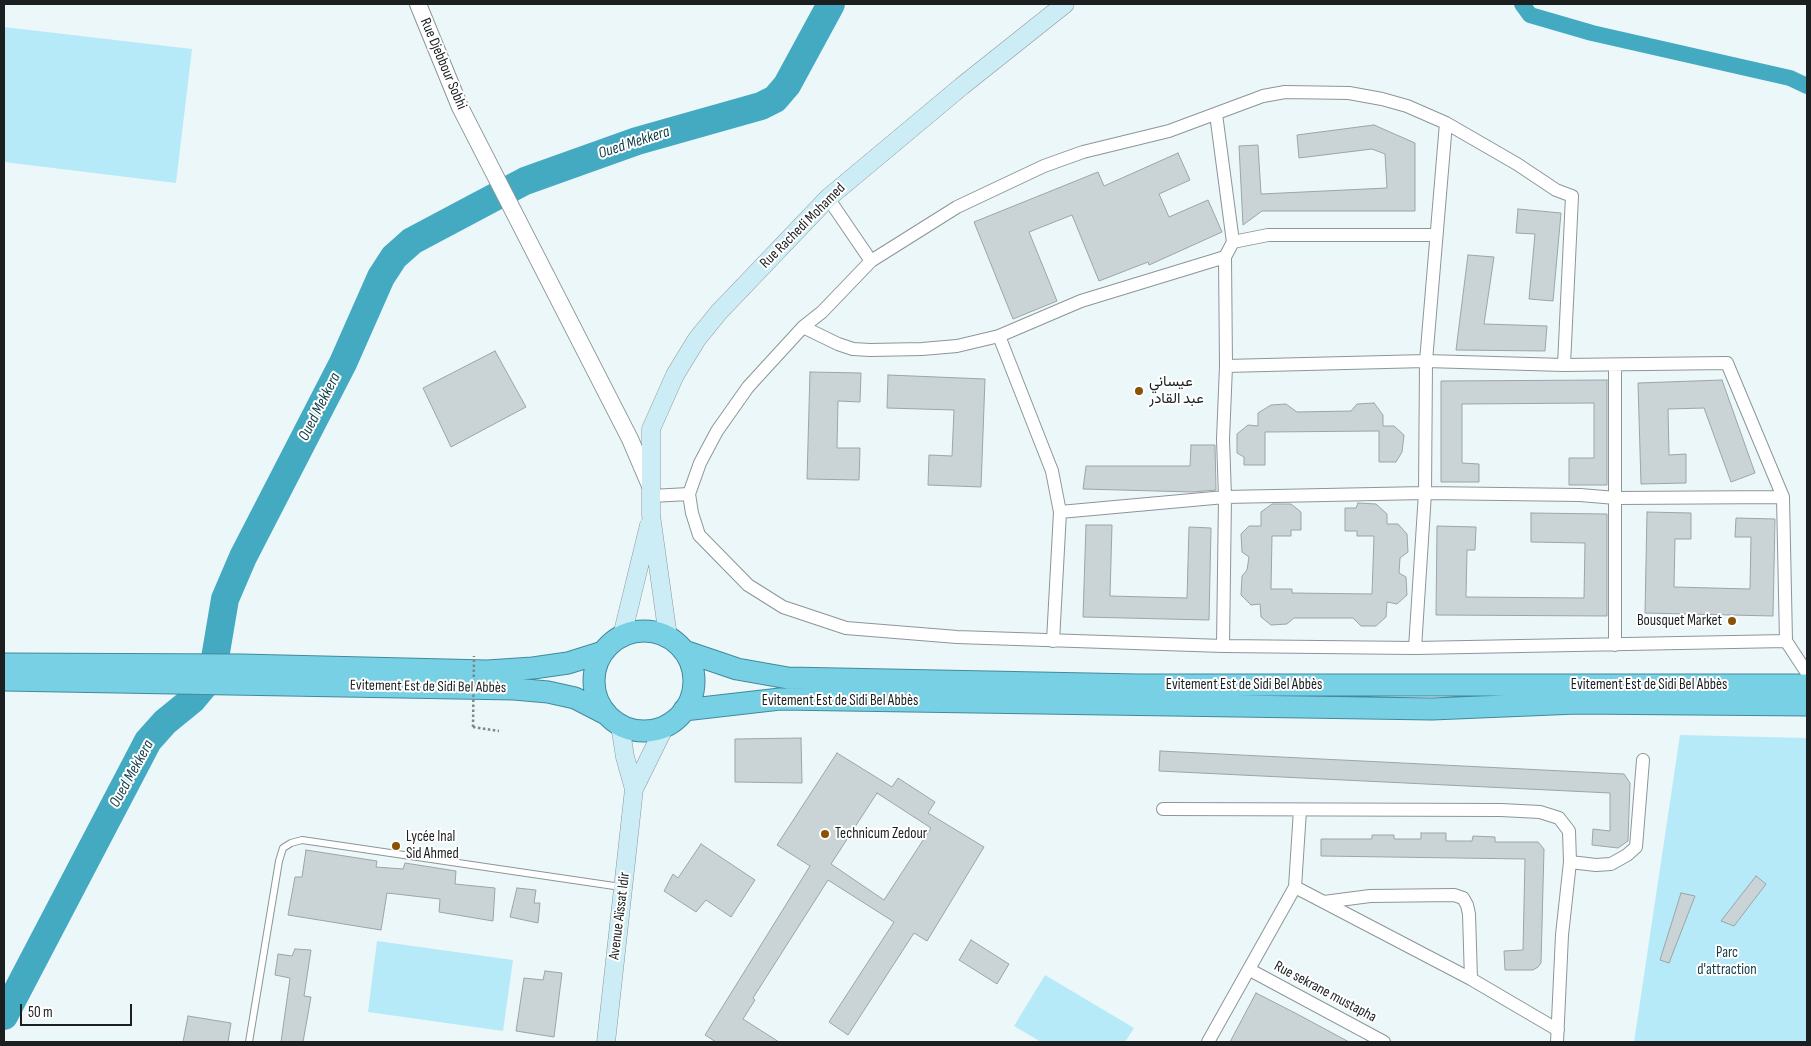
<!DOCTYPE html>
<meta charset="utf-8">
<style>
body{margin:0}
#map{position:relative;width:1811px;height:1046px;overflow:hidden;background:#ecf7fa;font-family:"Sofia Sans Condensed",sans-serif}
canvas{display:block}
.frame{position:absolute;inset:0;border:5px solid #1b1f20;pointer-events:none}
.scale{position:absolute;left:20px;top:1004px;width:112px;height:22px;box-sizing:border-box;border:2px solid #1b1f20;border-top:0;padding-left:6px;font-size:15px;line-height:18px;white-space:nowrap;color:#1b1f20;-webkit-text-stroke:4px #fff;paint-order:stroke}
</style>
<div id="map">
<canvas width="1811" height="1046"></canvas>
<div class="frame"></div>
<div class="scale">50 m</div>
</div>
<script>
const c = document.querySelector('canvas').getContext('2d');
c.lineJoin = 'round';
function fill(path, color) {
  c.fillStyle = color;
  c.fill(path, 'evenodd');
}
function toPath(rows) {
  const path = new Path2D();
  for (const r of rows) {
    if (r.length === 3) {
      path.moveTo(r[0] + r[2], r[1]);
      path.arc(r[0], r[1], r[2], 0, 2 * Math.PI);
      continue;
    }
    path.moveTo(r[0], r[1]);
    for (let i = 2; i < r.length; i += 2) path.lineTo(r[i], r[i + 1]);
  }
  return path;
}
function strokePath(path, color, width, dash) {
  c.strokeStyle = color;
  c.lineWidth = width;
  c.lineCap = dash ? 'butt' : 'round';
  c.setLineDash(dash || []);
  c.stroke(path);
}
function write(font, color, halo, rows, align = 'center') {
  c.font = font + ' "Sofia Sans Condensed",Vazirmatn,sans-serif';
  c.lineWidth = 4;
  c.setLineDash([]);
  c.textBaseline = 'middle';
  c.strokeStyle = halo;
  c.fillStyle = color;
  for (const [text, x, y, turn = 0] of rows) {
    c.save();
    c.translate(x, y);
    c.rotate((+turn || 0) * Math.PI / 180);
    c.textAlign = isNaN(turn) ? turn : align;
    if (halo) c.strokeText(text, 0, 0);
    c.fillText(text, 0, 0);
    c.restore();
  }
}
fill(toPath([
 [4,27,192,49,176,183,4,162],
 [1680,735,1807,738,1807,1042,1634,1042],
 [377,941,513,960,503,1031,368,1012],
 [1045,975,1134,1028,1125,1042,1041,1042,1014,1026]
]), '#b7eaf8');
strokePath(toPath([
 [1522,4,1530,15,1592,33,1790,78,1807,86]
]), '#44aac2', 16);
strokePath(toPath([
 [4,1016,148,741,165,722,192,700,212,676,225,599,243,557,343,363,381,277,394,257,412,241,525,181,637,141,761,106,775,99,787,85,831,4]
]), '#44aac2', 28);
const building = toPath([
 [1374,125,1415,143,1415,211,1262,211,1243,225,1239,146,1258,145,1261,194,1387,188,1385,154,1372,149,1299,158,1297,135,1374,125],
 [1178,153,1190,180,1159,194,1169,217,1208,200,1222,232,1149,265,1148,262,1099,281,1072,215,1029,232,1057,301,1013,319,974,222,1098,172,1104,186,1178,153],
 [1518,209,1561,213,1553,301,1529,299,1535,234,1516,233,1518,209],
 [1468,255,1494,257,1484,324,1547,326,1545,351,1456,350,1468,255],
 [495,351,526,407,451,447,423,388,495,351],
 [810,372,861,373,860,402,838,401,837,448,860,448,859,480,807,479,810,372],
 [888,375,985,379,981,487,928,485,929,455,952,456,954,410,887,408,888,375],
 [1607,380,1607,485,1569,485,1569,458,1594,458,1594,403,1462,404,1462,463,1479,464,1479,482,1441,482,1441,381,1607,380],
 [1722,380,1755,473,1731,482,1704,408,1668,409,1669,455,1686,454,1686,483,1641,484,1638,383,1722,380],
 [1374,403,1383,415,1383,426,1394,426,1404,435,1402,452,1396,462,1379,462,1379,431,1265,432,1265,465,1244,465,1244,457,1237,453,1237,434,1248,425,1258,426,1258,413,1271,405,1286,404,1297,412,1351,411,1357,404,1374,403],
 [1191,445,1215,445,1216,490,1193,492,1083,489,1086,466,1190,466,1191,445],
 [1358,503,1376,504,1387,514,1387,524,1398,524,1407,534,1408,552,1400,558,1399,573,1406,577,1407,595,1397,604,1387,602,1386,617,1376,626,1361,626,1353,618,1294,618,1287,624,1271,625,1261,617,1260,604,1251,605,1241,595,1242,576,1247,570,1249,557,1242,552,1241,534,1249,526,1261,526,1261,512,1272,504,1291,504,1301,512,1301,530,1291,530,1291,536,1272,536,1271,589,1292,589,1292,593,1372,594,1374,536,1357,536,1357,531,1345,531,1345,508,1356,508,1358,503],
 [1647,512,1691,513,1691,539,1675,539,1674,587,1750,589,1751,537,1735,537,1736,518,1775,519,1773,616,1645,613,1647,512],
 [1531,513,1607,514,1607,616,1436,615,1437,526,1476,527,1475,550,1467,550,1466,597,1584,598,1585,543,1531,542,1531,513],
 [1086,525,1112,525,1110,596,1187,598,1189,527,1211,528,1209,620,1083,617,1086,525],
 [801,738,802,783,735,782,735,739,801,738],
 [1160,751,1624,774,1630,783,1628,841,1618,848,1592,845,1593,829,1610,831,1610,793,1159,771,1160,751],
 [837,753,892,787,898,778,935,802,928,813,984,847,927,941,914,933,848,1035,829,1022,894,922,828,880,753,998,755,1000,743,1019,779,1042,716,1042,705,1035,810,866,777,845,837,753],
 [877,793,931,828,884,900,831,864,877,793],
 [1421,833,1446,833,1446,841,1472,841,1473,836,1495,837,1495,842,1538,842,1544,849,1541,963,1538,967,1533,970,1505,970,1504,951,1523,950,1525,859,1321,856,1321,839,1372,839,1372,835,1394,835,1394,839,1421,839,1421,833],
 [701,844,755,880,731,917,706,900,696,912,664,891,673,874,678,878,701,844],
 [306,850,377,861,376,867,403,869,405,863,456,871,455,884,495,888,493,921,439,912,440,899,387,893,381,930,288,915,295,877,302,877,306,850],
 [1756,876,1766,884,1734,926,1721,921,1756,876],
 [517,888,536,890,534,903,540,903,538,923,510,917,517,888],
 [1681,893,1695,896,1669,963,1660,960,1681,893],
 [971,940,1009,964,997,984,959,960,971,940],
 [295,949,311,950,304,996,311,997,303,1042,281,1042,290,978,275,975,278,954,292,956,295,949],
 [545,971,562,973,554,1037,516,1031,524,978,543,980,545,971],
 [1256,993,1299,1015,1349,1042,1230,1042,1256,993],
 [188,1016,231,1023,228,1042,183,1042,188,1016]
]);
fill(building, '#cad4d7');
strokePath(building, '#9ba5a8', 1);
const service = toPath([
 [249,1042,279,861,283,848,291,843,302,840,621,887]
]);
const minor = toPath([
 [1216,114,1233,242,1225,257,1226,366,1426,361,1564,365,1727,363,1783,497,1786,641,1415,648,1223,646,957,637,846,628,783,607,748,585,699,535,692,513,689,494,700,463,717,431,748,387,803,327,822,312,871,261,957,207,1044,166,1083,152,1169,131,1263,96,1285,92,1349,93,1382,99,1407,106,1446,123,1517,164,1556,190,1572,196,1564,365],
 [1446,123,1426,361,1425,493,1580,495,1616,498,1783,497],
 [828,198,871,261],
 [1233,242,1268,235,1436,235],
 [803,327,838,344,853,349,870,350,922,349,957,346,999,336,1052,471,1060,512,1225,497,1425,493,1415,648],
 [999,336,1081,301,1225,257],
 [1615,365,1615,645],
 [651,496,689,494],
 [1053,641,1060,512],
 [1786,641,1807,673],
 [1223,646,1225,497,1223,439,1226,366],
 [1163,809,1501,810,1540,812,1559,818,1569,831,1570,862,1562,935,1557,1042],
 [1570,862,1596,865,1611,864,1627,855,1636,847,1643,760],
 [1295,887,1471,979,1558,1030],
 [1324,902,1370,896,1454,895,1463,898,1467,905,1469,914,1471,979],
 [1250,970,1384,1042],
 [1208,1042,1295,887,1300,810]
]);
const tertiary = toPath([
 [418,4,460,107,630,439,651,488]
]);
const secondary = toPath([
 [622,636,649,525],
 [668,637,651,515,651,429,675,375,697,339,719,312,828,198,962,86,1065,4],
 [634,789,665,726],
 [606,1042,634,789,625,757,620,725]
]);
const trunk = toPath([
 [644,681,50],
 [684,651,737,669,788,678,1139,685,1807,685],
 [4,664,242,665,487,671,533,668,568,663,603,652],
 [4,680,514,689,548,692,575,698,606,714],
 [684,710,780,699,1432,709,1577,703,1807,705]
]);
strokePath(service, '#8c9698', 8);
strokePath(minor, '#8c9698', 14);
strokePath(tertiary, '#8c9698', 18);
strokePath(secondary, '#8c9698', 19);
strokePath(trunk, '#418a9c', 23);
strokePath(toPath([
 [473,727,499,731]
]), '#808789', 2.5, [2.5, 2.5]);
strokePath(service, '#fff', 6);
strokePath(minor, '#fff', 12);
strokePath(tertiary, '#fff', 16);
strokePath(secondary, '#ccedf5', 18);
strokePath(trunk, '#78d0e4', 21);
strokePath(toPath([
 [473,727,474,656]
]), '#808789', 2.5, [2.5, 2.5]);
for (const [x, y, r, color] of [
 [1139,391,5,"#8a5204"],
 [1732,621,5,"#8a5204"],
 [825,834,5,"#8a5204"],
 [396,846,5,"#8a5204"]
]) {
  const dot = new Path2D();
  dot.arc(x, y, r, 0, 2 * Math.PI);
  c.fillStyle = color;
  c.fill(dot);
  strokePath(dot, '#fff', 2);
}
write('15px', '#1b1f20', '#fff', [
 ["Rue Djebbour Sobhi",443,64,67],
 ["Rue Rachedi Mohamed",803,226,-45],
 ["Evitement Est de Sidi Bel Abbès",1244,685],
 ["Evitement Est de Sidi Bel Abbès",1649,685],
 ["Evitement Est de Sidi Bel Abbès",428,687,1],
 ["Evitement Est de Sidi Bel Abbès",840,701],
 ["Avenue Aïssat Idir",620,916,-83],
 ["Rue sekrane mustapha",1325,992,28]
]);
write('15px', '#1b1f20', '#fff', [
 ["عيساني",1149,382],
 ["عبد القادر",1149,399],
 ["Bousquet Market",1722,621,"right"],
 ["Technicum Zedour",835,834],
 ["Lycée Inal",406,837],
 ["Sid Ahmed",406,854]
], 'left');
write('15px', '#16434d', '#fff', [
 ["Parc",1727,953],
 ["d'attraction",1727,970]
]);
write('italic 16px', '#0f3e48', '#fff', [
 ["Oued Mekkera",634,143,-18],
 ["Oued Mekkera",320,407,-63],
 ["Oued Mekkera",132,774,-61]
]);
</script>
